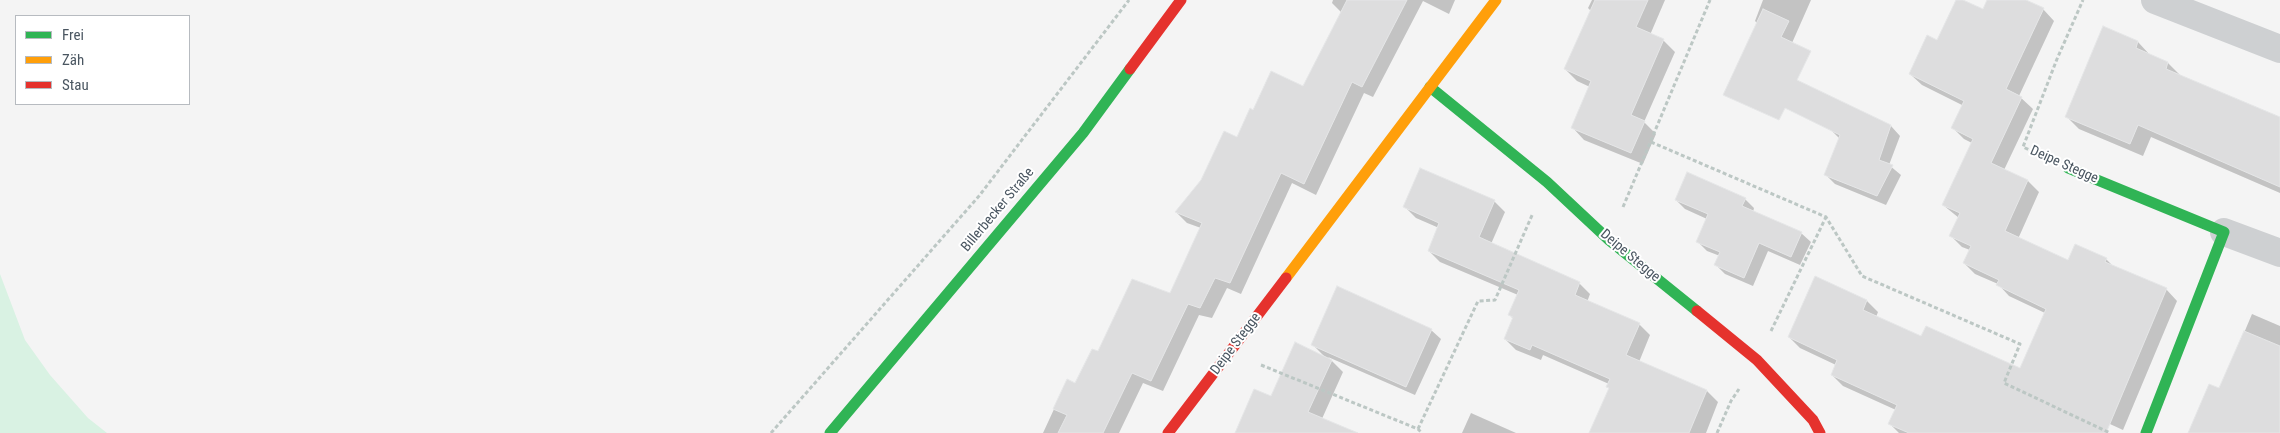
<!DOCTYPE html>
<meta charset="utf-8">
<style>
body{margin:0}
#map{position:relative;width:2280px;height:433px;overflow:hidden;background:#f4f4f4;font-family:"Roboto Condensed",sans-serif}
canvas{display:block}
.legend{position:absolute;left:15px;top:15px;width:175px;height:90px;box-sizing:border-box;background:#fff;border:1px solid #b7bbc0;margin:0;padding:6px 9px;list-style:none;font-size:15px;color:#4a5661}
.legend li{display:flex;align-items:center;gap:10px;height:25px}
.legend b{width:25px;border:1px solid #b7bbc0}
</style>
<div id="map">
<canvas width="2280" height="433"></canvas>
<ul class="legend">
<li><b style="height:6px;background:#30b455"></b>Frei</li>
<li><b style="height:6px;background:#ff9f0a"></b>Zäh</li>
<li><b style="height:6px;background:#e5322d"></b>Stau</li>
</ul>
</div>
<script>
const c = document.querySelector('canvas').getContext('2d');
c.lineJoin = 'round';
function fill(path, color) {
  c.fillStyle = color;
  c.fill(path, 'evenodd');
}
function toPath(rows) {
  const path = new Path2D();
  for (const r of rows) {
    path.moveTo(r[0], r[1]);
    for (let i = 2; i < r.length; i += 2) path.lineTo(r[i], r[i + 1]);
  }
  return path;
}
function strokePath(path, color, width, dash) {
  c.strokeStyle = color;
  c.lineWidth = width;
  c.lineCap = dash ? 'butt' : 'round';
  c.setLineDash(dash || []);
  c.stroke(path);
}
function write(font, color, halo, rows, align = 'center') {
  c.font = font + ' "Roboto Condensed",sans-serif';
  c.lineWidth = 4;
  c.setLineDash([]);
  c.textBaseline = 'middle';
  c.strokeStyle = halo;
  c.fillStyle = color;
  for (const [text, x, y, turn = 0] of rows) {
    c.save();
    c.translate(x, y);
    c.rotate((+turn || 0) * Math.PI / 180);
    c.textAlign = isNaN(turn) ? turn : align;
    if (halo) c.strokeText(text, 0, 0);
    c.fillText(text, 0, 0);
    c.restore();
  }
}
fill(toPath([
 [0,274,25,340,50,375,88,418,107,433,0,433]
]), '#d9f2e3');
fill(toPath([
 [1333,0,1455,0,1449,14,1423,1,1373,97,1364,93,1316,195,1292,183,1241,294,1227,288,1212,318,1199,315,1163,391,1143,383,1119,433,1043,433,1067,381,1076,385,1098,353,1171,294,1201,228,1187,223,1176,212,1238,139,1254,111,1304,87,1342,13,1332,3],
 [1592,0,1665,0,1650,35,1663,40,1675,52,1644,122,1656,134,1643,164,1584,140,1573,128,1590,87,1577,81,1565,69,1591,11,1588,8],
 [1763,0,1811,0,1792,43,1764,30,1755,21],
 [1958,0,1983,11,1988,0,2023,0,2043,9,2054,21,2019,96,2033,109,2004,170,2028,181,2039,192,2018,239,2068,262,2106,259,2115,268,2166,289,2177,301,2123,430,2099,419,2093,433,1899,433,1889,423,1896,410,1843,386,1832,375,1836,365,1800,348,1789,337,1816,278,1867,301,1878,312,1876,317,1922,338,2020,370,2045,313,2009,296,1998,284,1975,274,1964,263,1970,250,1962,247,1951,236,1959,218,1943,205,1972,143,1964,139,1953,128,1964,106,1922,85,1910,74,1938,42],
 [2138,42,2150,55,2168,63,2181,76,2280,119,2280,193,2151,137,2143,156,2079,129,2066,116],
 [1843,103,1891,126,1900,136,1889,165,1901,175,1886,205,1835,184,1825,174,1840,139,1831,130],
 [1745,199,1754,208,1753,212,1801,233,1811,242,1800,265,1768,251,1753,286,1725,274,1716,265,1720,256,1707,251,1698,242,1707,219,1685,209,1676,200],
 [1494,201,1505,212,1491,244,1579,283,1590,294,1587,302,1639,324,1650,335,1639,362,1707,391,1718,402,1706,433,1590,433,1610,389,1609,384,1543,355,1541,360,1516,350,1505,339,1513,319,1509,314,1518,295,1440,262,1429,251,1439,228,1416,218,1405,207],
 [2252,314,2280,326,2280,433,2189,433,2220,390],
 [1431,330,1441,339,1415,395,1328,357,1343,372,1321,421,1326,433,1236,433,1272,398,1325,357,1313,345],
 [1471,413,1516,433,1462,433]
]), '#0003');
const building = toPath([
 [1347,0,1407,0,1362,87,1352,82,1304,184,1281,173,1230,283,1215,278,1200,308,1188,304,1151,381,1132,373,1103,433,1058,433,1067,415,1053,409,1067,379,1075,383,1092,349,1098,351,1132,279,1170,293,1202,223,1175,212,1201,180,1224,131,1237,137,1250,108,1253,110,1271,71,1303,86,1347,0],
 [1595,0,1648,0,1636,27,1664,39,1631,115,1645,121,1631,153,1571,128,1591,81,1564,69,1595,0],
 [1956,0,1963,0,1983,9,1987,0,2026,0,2044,8,2006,89,2022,97,1991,163,2028,180,2005,231,2068,260,2075,244,2107,258,2105,262,2167,288,2106,433,1909,433,1888,424,1897,405,1831,375,1837,360,1788,337,1815,276,1867,300,1863,310,1921,336,1926,326,2020,368,2046,309,1996,285,1999,280,1963,263,1971,246,1949,236,1960,213,1942,205,1973,139,1951,128,1964,101,1909,74,1927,35,1937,40,1956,0],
 [1763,9,1789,21,1781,37,1811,51,1797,80,1891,125,1879,160,1893,165,1877,196,1824,175,1840,135,1785,108,1779,120,1723,95,1763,9],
 [2103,26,2138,41,2136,48,2168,62,2166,69,2280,117,2280,187,2138,125,2130,144,2065,117,2103,26],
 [1420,168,1495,200,1479,237,1580,282,1575,295,1640,323,1626,355,1707,390,1689,433,1589,433,1609,388,1606,387,1610,379,1532,345,1530,350,1504,339,1513,317,1508,315,1519,290,1428,251,1439,223,1403,207,1420,168],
 [1687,172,1746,198,1742,206,1802,232,1791,257,1759,243,1744,278,1714,265,1720,252,1696,242,1708,214,1675,200,1687,172],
 [1337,286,1432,329,1406,387,1311,345,1337,286],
 [2244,331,2280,346,2280,433,2188,433,2209,384,2219,388,2244,331],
 [1295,342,1332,360,1308,412,1358,433,1235,433,1254,389,1271,396,1295,342]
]);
fill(building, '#ddddde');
strokePath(building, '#e5e6e7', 1);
strokePath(toPath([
 [1651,142,1826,217,1862,276,2020,344,2004,383,2110,433],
 [2040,155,2023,147,2057,59,2083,0],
 [1623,207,1710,0],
 [1771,331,1826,217],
 [1261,365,1418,429,1422,433],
 [1418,429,1478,301,1495,300,1533,213],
 [771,433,979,196,1129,0],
 [1717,433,1731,401,1739,389]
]), '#bcc7c4', 3, [4, 2.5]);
strokePath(toPath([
 [2155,0,2280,49],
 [2224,232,2280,253]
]), '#ced0d2', 28);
strokePath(toPath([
 [1430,87,1547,182,1609,240,1697,311],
 [2068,168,2224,232,2146,433],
 [830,433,1083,133,1130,69]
]), '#30b455', 11);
strokePath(toPath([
 [1286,278,1496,0]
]), '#ff9f0a', 11);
strokePath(toPath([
 [1130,69,1181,0],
 [1697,311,1757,360,1813,420,1820,433],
 [1168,433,1286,278]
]), '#e5322d', 11);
write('14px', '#4a5661', '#fff', [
 ["Deipe Stegge",2064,165,24],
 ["Billerbecker Straße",998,210,-50],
 ["Deipe Stegge",1630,256,40],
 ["Deipe Stegge",1236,344,-53]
]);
</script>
